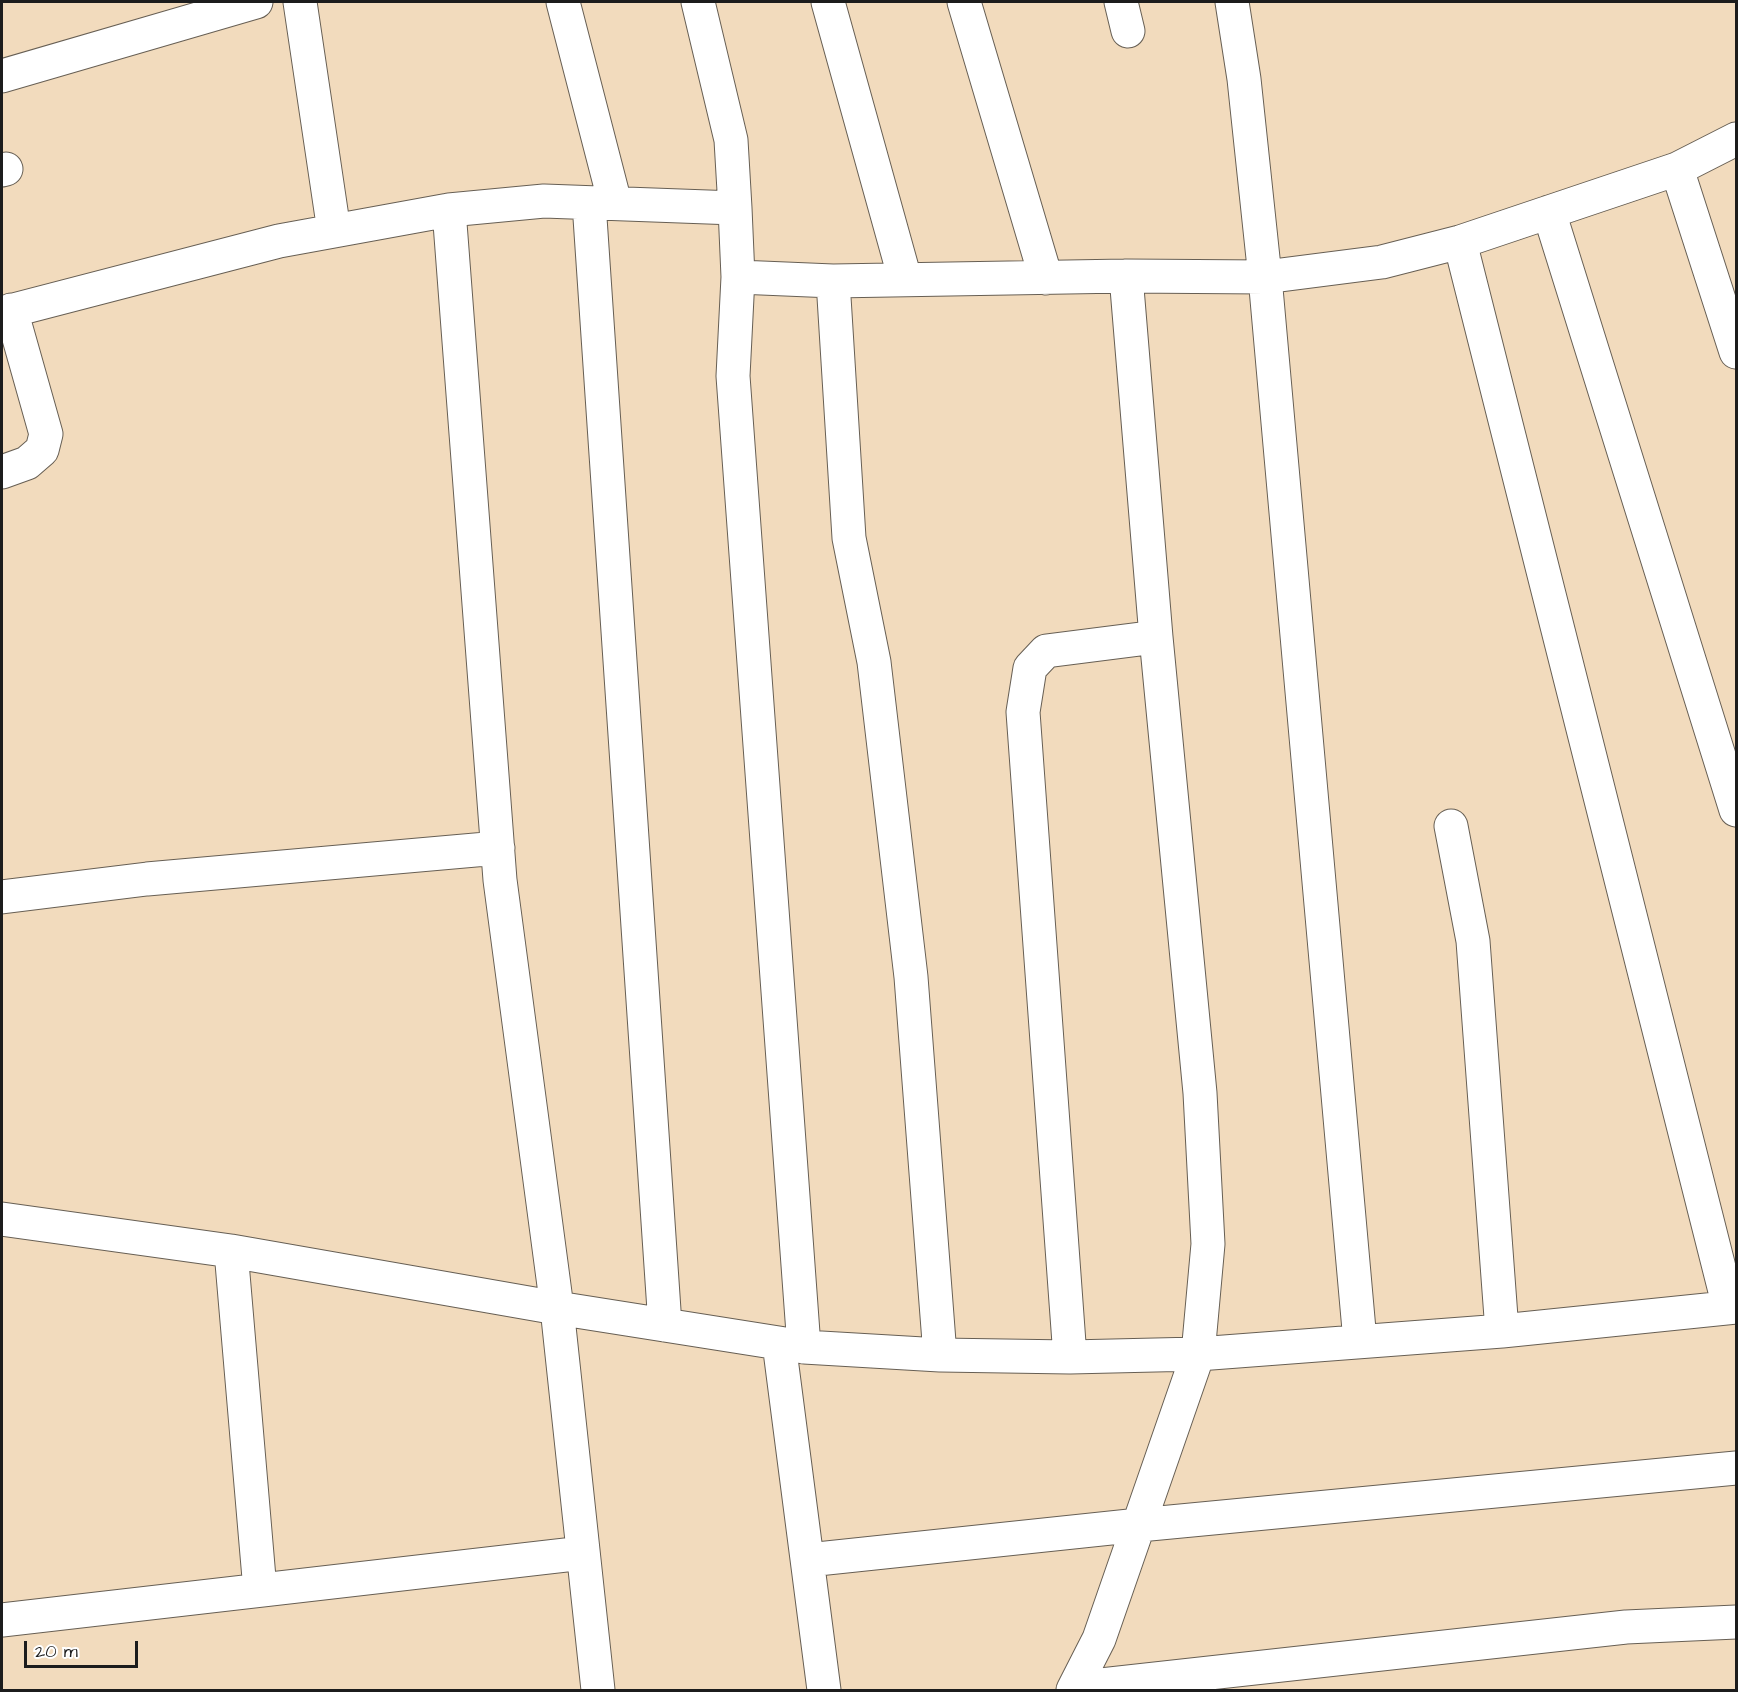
<!DOCTYPE html>
<style>
body{margin:0}
#map{position:relative;width:1738px;height:1692px;overflow:hidden;background:#f2dbbd;font-family:"Architects Daughter",sans-serif}
canvas{display:block}
.frame{position:absolute;inset:0;border:3px solid #1c1c1c;pointer-events:none}
.scale{position:absolute;left:24px;top:1641px;width:114px;height:27px;box-sizing:border-box;border:3px solid #1c1c1c;border-top:0;padding-left:8px;font-size:18px;line-height:21px;white-space:nowrap;color:#1c1c1c;-webkit-text-stroke:4px #fff;paint-order:stroke}
</style>
<div id="map">
<canvas width="1738" height="1692"></canvas>
<div class="frame"></div>
<div class="scale">20 m</div>
</div>
<script>
const c = document.querySelector('canvas').getContext('2d');
c.lineJoin = 'round';
function toPath(rows) {
  const path = new Path2D();
  for (const r of rows) {
    path.moveTo(r[0], r[1]);
    for (let i = 2; i < r.length; i += 2) path.lineTo(r[i], r[i + 1]);
  }
  return path;
}
function strokePath(path, color, width, dash) {
  c.strokeStyle = color;
  c.lineWidth = width;
  c.lineCap = dash ? 'butt' : 'round';
  c.setLineDash(dash || []);
  c.stroke(path);
}
const street = toPath([
 [300,2,334,231],
 [563,2,615,203],
 [698,2,731,140,735,208],
 [828,2,905,279],
 [964,2,1046,278],
 [1121,2,1128,31],
 [1232,2,1244,79,1265,277,1360,1341],
 [2,76,256,2],
 [1677,169,1736,352],
 [2,170,6,169],
 [589,203,665,1325],
 [449,210,500,880,557,1308,598,1690],
 [1549,212,1736,810],
 [1460,242,1729,1307],
 [738,277,733,376,804,1347],
 [833,281,849,538,874,662,911,977,940,1355],
 [2,313,279,241,449,210,544,201,735,208,738,277,833,281,1126,276,1265,277,1382,262,1460,242,1677,169,1736,139],
 [2,472,27,463,42,450,46,434,11,310],
 [1451,826,1473,941,1502,1331],
 [2,897,147,879,498,848],
 [2,1219,231,1251,557,1308,804,1347,940,1355,1070,1357,1198,1354,1502,1331,1736,1307],
 [231,1251,260,1590],
 [779,1343,824,1690],
 [1070,1357,1023,712,1030,668,1046,651,1156,637],
 [808,1560,1139,1525,1736,1468],
 [2,1620,583,1553],
 [1074,1688,1626,1627,1736,1622],
 [1073,1690,1099,1639,1198,1354,1208,1244,1200,1093,1156,637,1126,276]
]);
strokePath(street, '#675f54', 35);
strokePath(street, '#fff', 33);
</script>
